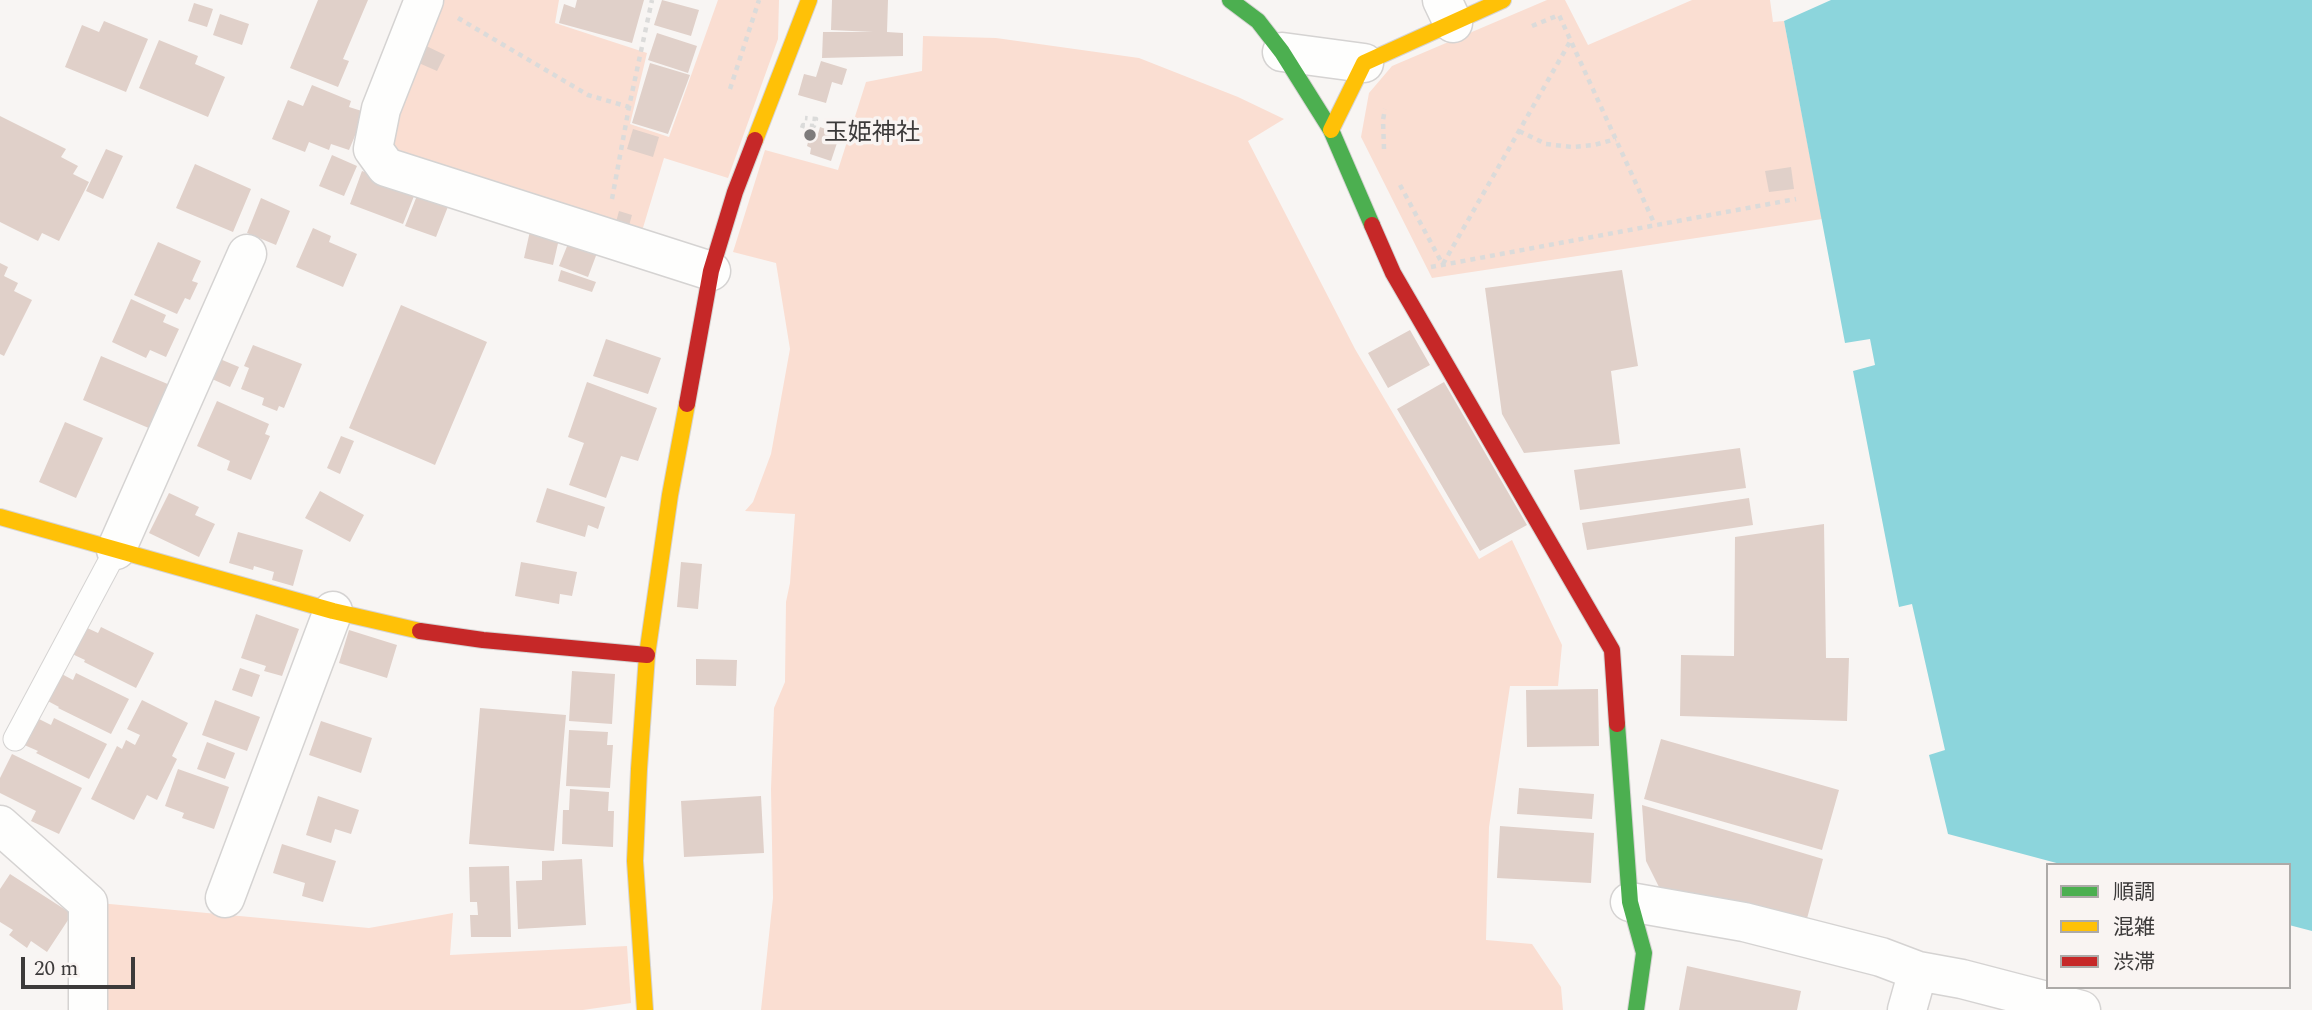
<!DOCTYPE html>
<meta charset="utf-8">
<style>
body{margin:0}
#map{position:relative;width:2312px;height:1010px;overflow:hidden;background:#f8f5f3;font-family:Spectral,"Noto Sans JP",serif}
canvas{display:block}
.legend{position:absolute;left:2046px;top:863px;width:245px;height:126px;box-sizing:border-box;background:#f9f4f2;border:2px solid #adaaa8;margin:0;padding:9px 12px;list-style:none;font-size:21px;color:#3c3a3a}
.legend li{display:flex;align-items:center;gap:14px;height:35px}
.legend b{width:35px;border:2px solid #adaaa8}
.scale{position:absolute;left:21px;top:957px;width:114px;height:32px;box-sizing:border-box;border:4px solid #3c3a3a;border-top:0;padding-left:9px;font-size:21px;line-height:24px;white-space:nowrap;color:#3c3a3a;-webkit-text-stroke:5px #f9f4f2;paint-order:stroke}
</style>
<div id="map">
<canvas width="2312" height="1010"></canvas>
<ul class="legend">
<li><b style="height:9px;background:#4caf50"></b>順調</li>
<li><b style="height:9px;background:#ffc107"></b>混雑</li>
<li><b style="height:9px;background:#c62828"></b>渋滞</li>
</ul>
<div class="scale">20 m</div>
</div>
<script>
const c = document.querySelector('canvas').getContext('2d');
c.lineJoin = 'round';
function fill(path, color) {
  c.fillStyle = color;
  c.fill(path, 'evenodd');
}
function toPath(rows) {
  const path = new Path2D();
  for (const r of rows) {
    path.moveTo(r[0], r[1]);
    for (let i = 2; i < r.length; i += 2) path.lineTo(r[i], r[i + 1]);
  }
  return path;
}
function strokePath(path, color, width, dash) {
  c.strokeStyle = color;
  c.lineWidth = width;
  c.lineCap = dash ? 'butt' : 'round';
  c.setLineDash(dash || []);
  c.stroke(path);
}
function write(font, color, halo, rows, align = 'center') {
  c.font = font + ' Spectral,"Noto Sans JP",serif';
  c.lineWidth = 7;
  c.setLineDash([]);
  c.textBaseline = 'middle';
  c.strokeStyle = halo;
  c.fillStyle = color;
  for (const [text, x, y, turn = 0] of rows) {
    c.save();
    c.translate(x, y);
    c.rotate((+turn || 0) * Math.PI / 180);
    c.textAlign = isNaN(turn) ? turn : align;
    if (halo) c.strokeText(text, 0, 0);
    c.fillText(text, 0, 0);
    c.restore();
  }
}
fill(toPath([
 [434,0,559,0,555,23,647,53,630,124,669,137,718,0,779,0,778,39,728,178,664,158,639,241,394,166,387,92],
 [1547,0,1565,0,1588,45,1692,0,1770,0,1773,22,1784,21,1822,219,1432,278,1361,137,1369,93,1392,66],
 [923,36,996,38,1139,58,1238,97,1284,119,1248,141,1355,349,1479,559,1512,540,1562,645,1558,686,1510,686,1489,827,1486,940,1532,944,1561,987,1563,1010,761,1010,773,898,771,789,774,708,785,682,786,602,790,583,795,514,745,511,753,502,771,454,790,349,776,263,733,252,765,150,838,170,866,82,922,71],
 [99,903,369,928,453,913,450,955,627,946,631,1003,583,1010,100,1010]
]), '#faded2');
fill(toPath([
 [1831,0,2312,0,2312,931,2289,925,2289,865,2064,865,1948,834,1929,755,1945,750,1912,604,1899,607,1853,371,1875,365,1870,339,1845,343,1784,21]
]), '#8cd5dc');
fill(toPath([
 [318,0,368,0,343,59,349,61,338,87,290,68],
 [577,0,644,0,632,43,559,23,564,4,575,8],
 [662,0,699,10,691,36,654,25],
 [832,0,888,0,887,32,903,33,903,56,822,58,823,32,873,32,831,30],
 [194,3,213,9,207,27,188,21],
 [220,14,249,24,242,45,213,35],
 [104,21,148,39,126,92,65,67,82,25,99,32],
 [657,33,697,46,688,73,648,60],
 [159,40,198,56,195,64,225,77,208,117,139,88],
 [420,43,445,55,437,71,412,60],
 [821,61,847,69,842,85,832,82,826,103,798,95,804,74,816,77],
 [650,63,690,75,668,134,632,123],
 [312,85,351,101,349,107,365,112,349,150,331,144,329,150,309,142,305,152,272,139,288,100,303,106],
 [0,116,66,149,61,157,78,166,73,174,89,182,59,241,42,233,38,241,0,222],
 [820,127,840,134,831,161,810,154,811,148,807,146,811,131,818,134],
 [633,129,659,137,653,157,627,149],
 [106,149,123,156,103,199,86,191],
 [332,155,357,166,344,196,319,186],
 [195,164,251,189,233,232,176,208],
 [1791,167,1794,189,1769,192,1765,171],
 [362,171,416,191,403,224,350,204],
 [418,193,449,204,436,237,405,226],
 [261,198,290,211,276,245,247,233],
 [619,211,632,215,628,229,615,226],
 [313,228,331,236,329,242,357,254,343,287,296,267],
 [530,231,559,239,553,265,524,258],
 [572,234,600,245,588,277,559,266],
 [158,242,201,261,192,281,198,283,190,300,185,298,177,314,134,295],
 [0,263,8,267,4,276,18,283,14,291,32,300,4,356,0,354],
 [561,270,596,282,592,292,558,281],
 [1622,270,1638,366,1611,371,1620,444,1524,453,1502,414,1485,288],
 [131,299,166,315,163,322,179,329,166,357,150,350,146,358,112,342],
 [401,305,487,342,435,465,349,428],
 [1410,330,1430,365,1388,388,1368,353],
 [606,339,661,358,648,394,593,376],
 [253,345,302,364,284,408,279,406,277,411,262,405,264,398,241,389,249,368,244,366],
 [101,356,170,385,151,429,83,400],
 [220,359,239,367,230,387,212,379],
 [587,382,657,408,638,461,621,456,606,498,569,485,584,443,568,437],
 [1444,382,1527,525,1480,551,1397,409],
 [217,401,269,424,265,434,270,436,251,480,227,470,230,461,197,446],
 [65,422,103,438,76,498,39,482],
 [341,436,354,441,340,474,327,468],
 [1740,448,1746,488,1580,510,1574,470],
 [547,488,605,507,598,529,588,525,585,537,536,522],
 [320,491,364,515,350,542,305,518],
 [169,493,199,507,195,515,215,524,199,557,149,533],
 [1749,498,1753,525,1587,550,1582,523],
 [1824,524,1826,658,1849,658,1847,721,1680,716,1681,655,1734,656,1735,537],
 [238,532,303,550,293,586,272,580,274,572,254,566,253,570,229,563],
 [521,562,577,572,572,596,560,594,559,604,515,596],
 [681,562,702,564,698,609,677,607],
 [256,614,299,629,282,676,264,671,266,666,241,658],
 [83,626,98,633,101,627,154,653,136,688,84,662,85,660,70,653],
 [349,630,397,645,387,678,339,663],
 [696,659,737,660,736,686,696,685],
 [240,668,260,675,252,697,232,690],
 [572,671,615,674,612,724,569,721],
 [58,672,73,680,76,673,129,699,111,734,58,708,59,707,44,699],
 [1598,689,1599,746,1527,747,1526,690],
 [142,700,188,723,172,756,177,759,157,800,147,795,134,820,91,799,117,746,122,749,126,740,135,745,140,735,127,729],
 [215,700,260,717,247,751,202,735],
 [480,708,566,715,554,851,469,844],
 [35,717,51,725,54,718,107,744,89,779,36,753,38,751,22,744],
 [321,721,372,738,361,773,309,755],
 [569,730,608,732,607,745,613,745,610,788,566,786],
 [1661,739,1839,790,1822,850,1644,799],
 [207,742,235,753,225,779,197,769],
 [12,754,82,788,59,834,31,821,36,811,0,793,0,778],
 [178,769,229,787,214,829,182,818,184,813,165,806],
 [1519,788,1594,794,1592,819,1517,814],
 [570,789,609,792,608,811,614,811,613,847,562,844,563,810,569,810],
 [318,796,359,810,351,834,335,829,331,843,306,835],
 [761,796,764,853,684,857,681,801],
 [1642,805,1823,859,1805,926,1659,887,1646,861],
 [1500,826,1594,833,1591,883,1497,878],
 [282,844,336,861,323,902,302,896,305,883,273,873],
 [582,859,586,925,518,929,516,881,542,880,542,861],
 [509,866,511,937,471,937,470,915,478,915,477,902,470,902,469,867],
 [10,874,72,914,47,952,31,941,27,948,9,935,13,930,0,922,0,889],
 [1687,966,1801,991,1797,1010,1679,1010]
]), '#e0d0c9');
const lane = toPath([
 [15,739,116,550]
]);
const street = toPath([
 [424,0,381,109,373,149,386,167,711,271],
 [1442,0,1453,23],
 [1282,52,1364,63],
 [116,550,247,254],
 [0,825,88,903,88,1010],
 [225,898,333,611],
 [1630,902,1744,922,1881,957,1918,971,1962,979,2081,1010],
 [1907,1010,1918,971]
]);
const fast = toPath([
 [1230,0,1258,21,1282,52,1331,130,1372,225],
 [1617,724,1630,902,1644,953,1636,1010]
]);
const slow = toPath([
 [1331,130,1364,63,1503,0],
 [755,140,809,0],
 [0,517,333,611,420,631],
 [645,1010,635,861,639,769,647,655,670,495,687,404]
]);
const jam = toPath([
 [1372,225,1393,273,1612,650,1617,724],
 [687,404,711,271,735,192,755,140],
 [420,631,483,640,647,655]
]);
strokePath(lane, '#d5d3d2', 25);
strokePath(street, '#d5d3d2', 41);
strokePath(fast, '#d5d3d2', 18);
strokePath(slow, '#d5d3d2', 18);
strokePath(jam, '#d5d3d2', 18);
strokePath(toPath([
 [458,18,588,95,629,107],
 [1532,26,1559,15,1655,225],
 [730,89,759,0],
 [802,128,803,125,814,126,816,119,805,118],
 [1519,131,1546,144,1572,147,1594,145,1616,139],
 [1384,149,1383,120,1385,109],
 [1400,185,1443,265],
 [612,199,629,107,652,0],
 [1443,264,1571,40],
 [1431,267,1796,199]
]), '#dbdbda', 4.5, [5, 5]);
strokePath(lane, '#fefefd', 23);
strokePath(street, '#fefefd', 38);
strokePath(fast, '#4caf50', 16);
strokePath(slow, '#ffc107', 16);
strokePath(jam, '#c62828', 16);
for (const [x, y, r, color] of [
 [810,135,7,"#7e7b7b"]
]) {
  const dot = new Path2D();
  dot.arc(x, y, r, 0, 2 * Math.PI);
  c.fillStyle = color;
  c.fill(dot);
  strokePath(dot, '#f9f4f2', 2.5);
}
write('24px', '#3c3a3a', '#f9f4f2', [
 ["玉姫神社",824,135]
], 'left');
</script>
